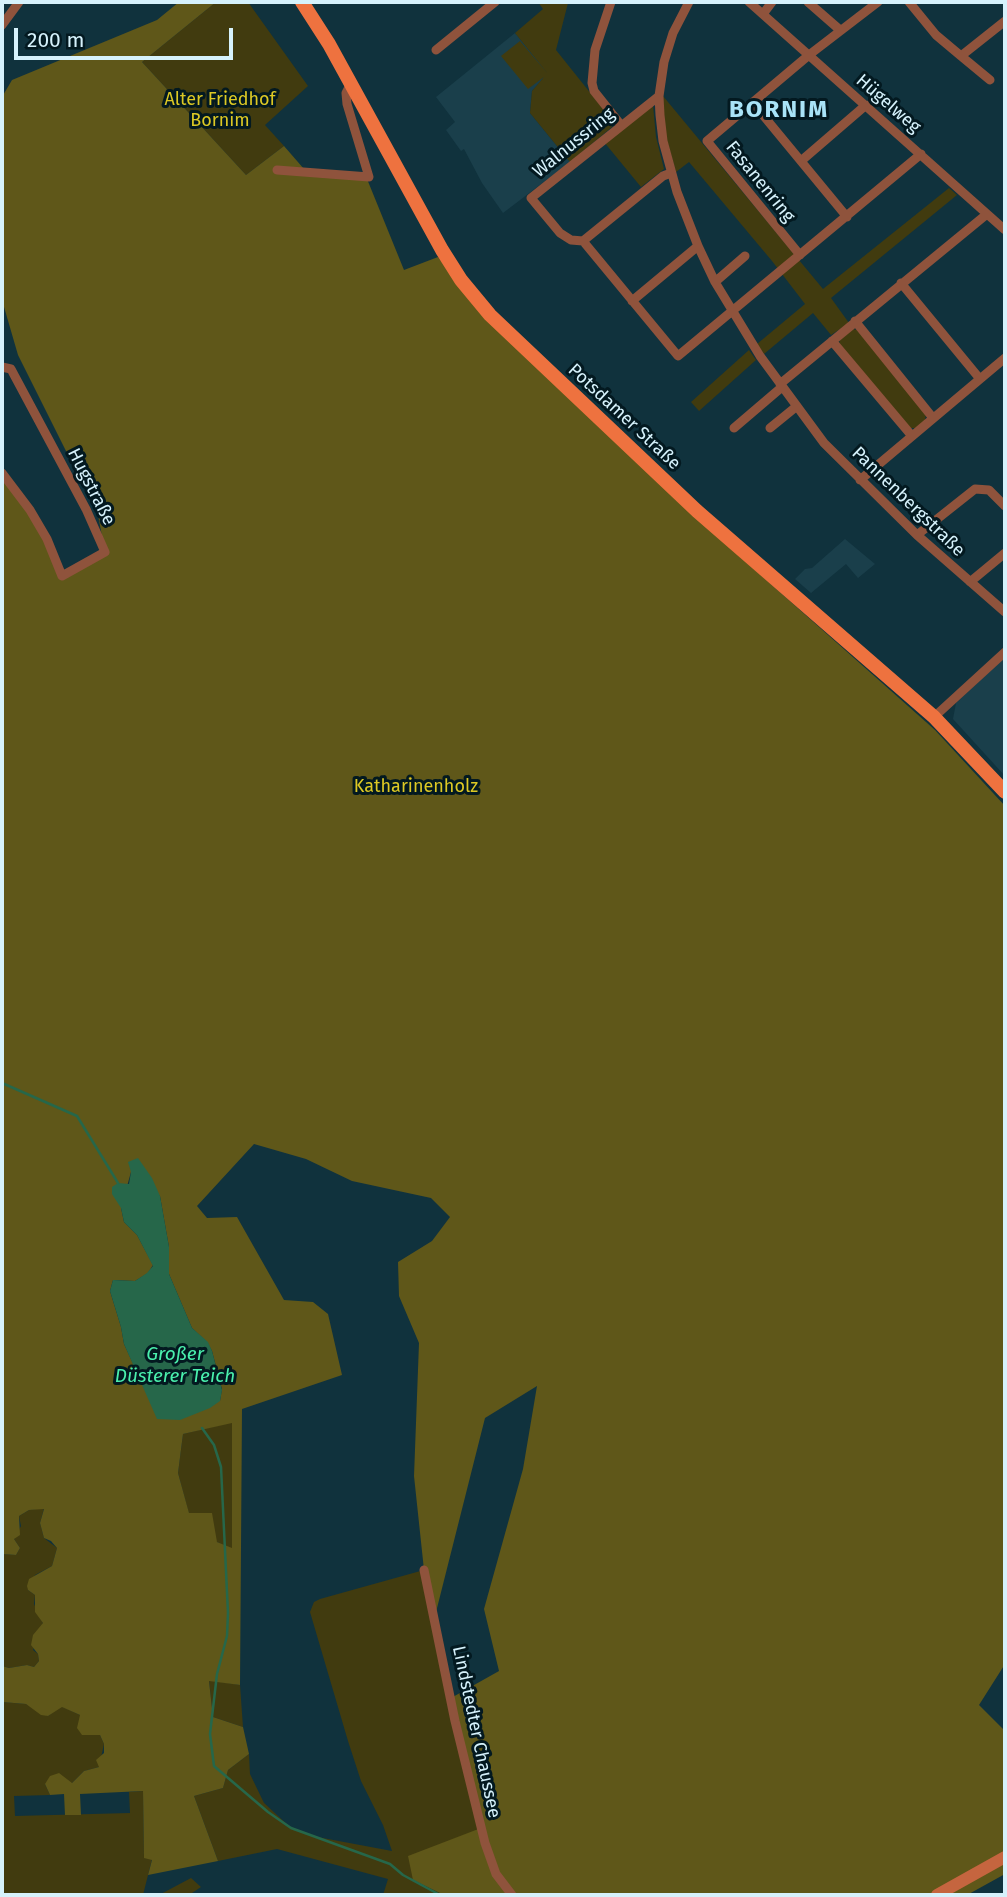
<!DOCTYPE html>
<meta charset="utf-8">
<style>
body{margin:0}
#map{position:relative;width:1007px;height:1897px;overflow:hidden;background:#10323d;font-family:"Fira Sans",sans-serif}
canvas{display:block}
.frame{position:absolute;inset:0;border:4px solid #d6f2fc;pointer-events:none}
.scale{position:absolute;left:14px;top:28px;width:219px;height:32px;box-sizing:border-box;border:4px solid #d6f2fc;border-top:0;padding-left:9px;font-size:21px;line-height:24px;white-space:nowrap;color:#d6f2fc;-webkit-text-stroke:5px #031920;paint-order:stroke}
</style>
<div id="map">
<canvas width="1007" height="1897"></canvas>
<div class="frame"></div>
<div class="scale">200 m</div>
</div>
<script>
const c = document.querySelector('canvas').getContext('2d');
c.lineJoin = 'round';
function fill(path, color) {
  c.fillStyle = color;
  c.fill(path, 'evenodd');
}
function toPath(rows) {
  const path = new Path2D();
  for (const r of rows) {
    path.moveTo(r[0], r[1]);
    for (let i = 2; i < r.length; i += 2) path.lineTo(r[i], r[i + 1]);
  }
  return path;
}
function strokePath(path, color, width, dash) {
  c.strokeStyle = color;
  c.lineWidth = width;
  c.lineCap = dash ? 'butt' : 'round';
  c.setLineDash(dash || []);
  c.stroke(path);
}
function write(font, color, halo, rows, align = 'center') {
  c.font = font + ' "Fira Sans",sans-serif';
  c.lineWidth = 6;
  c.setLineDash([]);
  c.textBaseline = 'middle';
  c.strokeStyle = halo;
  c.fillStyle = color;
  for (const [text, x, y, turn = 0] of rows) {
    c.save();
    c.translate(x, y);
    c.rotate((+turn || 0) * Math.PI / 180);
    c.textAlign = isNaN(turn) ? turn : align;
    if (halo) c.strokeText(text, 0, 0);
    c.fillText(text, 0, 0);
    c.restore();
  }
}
fill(toPath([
 [515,33,548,73,532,91,530,113,570,162,503,213,482,183,464,149,461,151,446,130,455,122,436,97],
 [845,539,875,564,858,578,846,564,811,593,795,579,805,569,812,568],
 [1004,658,1005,659,1005,776,953,719,956,703]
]), '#1a3f4b');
fill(toPath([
 [216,2,248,2,308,86,265,125,284,146,246,175,142,62],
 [538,2,568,3,556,50,612,120,612,127,570,162,530,113,532,91,544,77,528,89,501,56,520,41,548,74,515,33,543,9],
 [663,96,823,289,949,188,957,195,831,298,849,323,831,335,813,313,764,354,757,344,805,304,772,261,689,162,676,172,665,133],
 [653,105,656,137,664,169,641,187,604,142],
 [853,329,857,330,926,413,925,421,916,428,908,428,839,345,840,340],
 [749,350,756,360,699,411,691,402],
 [232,1422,232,1549,217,1542,189,1514,178,1473,183,1434],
 [44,1508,40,1523,44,1538,57,1548,52,1566,35,1575,28,1590,35,1595,34,1604,43,1623,33,1650,38,1654,39,1661,34,1667,27,1665,9,1668,2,1666,2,1554,16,1555,20,1548,14,1539,21,1526,19,1516,29,1510],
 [424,1570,481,1828,413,1880,444,1895,383,1895,388,1879,277,1849,218,1861,194,1796,223,1788,228,1770,249,1754,250,1774,264,1803,291,1828,312,1836,392,1851,383,1825,361,1781,348,1741,310,1612,314,1602,320,1599],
 [209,1680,240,1685,243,1727,213,1717],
 [2,1702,26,1704,48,1716,61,1706,80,1715,91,1734,100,1735,104,1744,99,1767,84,1771,72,1783,45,1784,50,1795,14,1796,15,1816,130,1813,129,1792,143,1791,144,1857,152,1859,143,1895,2,1895],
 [191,1878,201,1887,189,1895,159,1895]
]), '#413b0f');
fill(toPath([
 [179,2,216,2,142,62,246,175,284,146,304,169,365,174,404,270,438,257,486,319,693,515,935,730,1005,806,1005,1664,979,1705,1005,1731,1005,1874,967,1895,444,1895,413,1880,408,1856,481,1828,451,1698,499,1671,484,1609,523,1469,537,1386,485,1418,435,1616,424,1570,414,1476,419,1343,399,1296,398,1262,432,1241,450,1217,431,1198,352,1181,306,1159,254,1144,197,1206,207,1218,237,1217,284,1300,313,1302,328,1314,342,1375,242,1409,240,1685,209,1681,213,1717,243,1727,249,1754,228,1770,223,1788,194,1796,218,1861,148,1875,152,1860,144,1858,143,1791,80,1794,81,1815,65,1815,64,1794,50,1795,45,1784,50,1776,59,1773,72,1783,84,1771,99,1767,96,1760,104,1753,104,1744,100,1735,82,1735,77,1728,80,1715,62,1707,48,1716,41,1715,26,1704,2,1702,2,1666,9,1668,27,1665,34,1667,39,1661,38,1654,31,1645,33,1635,43,1623,35,1612,35,1595,28,1590,27,1586,29,1579,52,1566,57,1548,51,1541,44,1538,40,1523,44,1509,29,1510,19,1516,20,1535,14,1539,20,1548,16,1555,2,1554,2,473,30,510,62,576,105,552,98,515,18,355,2,300,2,97,12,80,157,20],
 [131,1172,160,1196,169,1247,169,1274,192,1328,207,1342,212,1351,222,1389,220,1401,147,1394,124,1344,121,1327,110,1291,113,1280,135,1281,148,1273,153,1265,137,1235,124,1222,121,1208],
 [232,1423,232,1548,217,1542,212,1513,189,1513,178,1473,183,1434]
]), '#5f5719');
fill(toPath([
 [138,1158,152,1178,160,1196,169,1247,169,1274,192,1328,208,1342,212,1351,222,1390,220,1401,210,1408,180,1420,157,1419,124,1344,121,1327,110,1291,113,1280,135,1281,147,1273,153,1266,137,1235,124,1222,121,1208,112,1194,112,1187,118,1183,129,1184,131,1172,128,1162]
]), '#26674a');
strokePath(toPath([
 [2,1083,77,1116,118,1183],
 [202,1428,214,1445,221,1467,228,1613,227,1636,217,1674,210,1734,214,1766,268,1812,291,1828,390,1864,403,1875,440,1895]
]), '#26674a', 2.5);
strokePath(toPath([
 [611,2,595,50,592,83,594,91,621,125],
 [689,2,673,33,664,62,659,96,660,115,663,141,677,192,698,246,715,282,760,356,824,443,917,535,1005,612],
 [749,2,1005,230],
 [808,2,840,30],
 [909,2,936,35,961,56,1005,21],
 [763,14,772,2],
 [2,25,19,2],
 [436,50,495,2],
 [961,56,990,80],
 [659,96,531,198,560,233,571,240,583,241,663,176,671,173],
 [753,103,847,217],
 [801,161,866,105],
 [277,170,369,177,347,104,346,93,351,83],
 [583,241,678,356,921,154],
 [800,255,707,141,809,55,878,2],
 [715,282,745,256],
 [901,283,980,379],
 [632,301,698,246],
 [855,321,933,418],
 [832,341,912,436],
 [2,367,11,369,86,509,105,552,62,576,47,539,30,510,2,473],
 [780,384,987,214],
 [734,428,782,387],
 [770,428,797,406],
 [860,480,1005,358],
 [917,535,975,489,989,490,1005,506],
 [970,582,1005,553],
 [934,717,1005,652],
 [424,1570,455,1721,485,1843,496,1874,512,1895]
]), '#8f533c', 9);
strokePath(toPath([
 [937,1895,1005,1857]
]), '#c5653f', 12);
strokePath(toPath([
 [302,2,329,44,442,250,461,280,490,315,697,511,934,717,1005,792]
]), '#ee723f', 14);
write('18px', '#ddc924', '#031920', [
 ["Alter Friedhof",220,100],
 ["Bornim",220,121],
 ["Katharinenholz",416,787]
]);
write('18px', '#d6f2fc', '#031920', [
 ["Hügelweg",888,104,41],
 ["Walnussring",574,143,-39],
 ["Fasanenring",760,182,51],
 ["Potsdamer Straße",624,417,43],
 ["Hugstraße",91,487,63],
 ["Pannenbergstraße",908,502,44],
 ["Lindstedter Chaussee",476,1732,78]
]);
write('italic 19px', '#4af0ad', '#031920', [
 ["Großer",175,1355],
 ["Düsterer Teich",175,1377]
]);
c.letterSpacing = '2px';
write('bold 24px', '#a9e3f7', '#031920', [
 ["BORNIM",779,110]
]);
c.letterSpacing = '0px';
</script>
